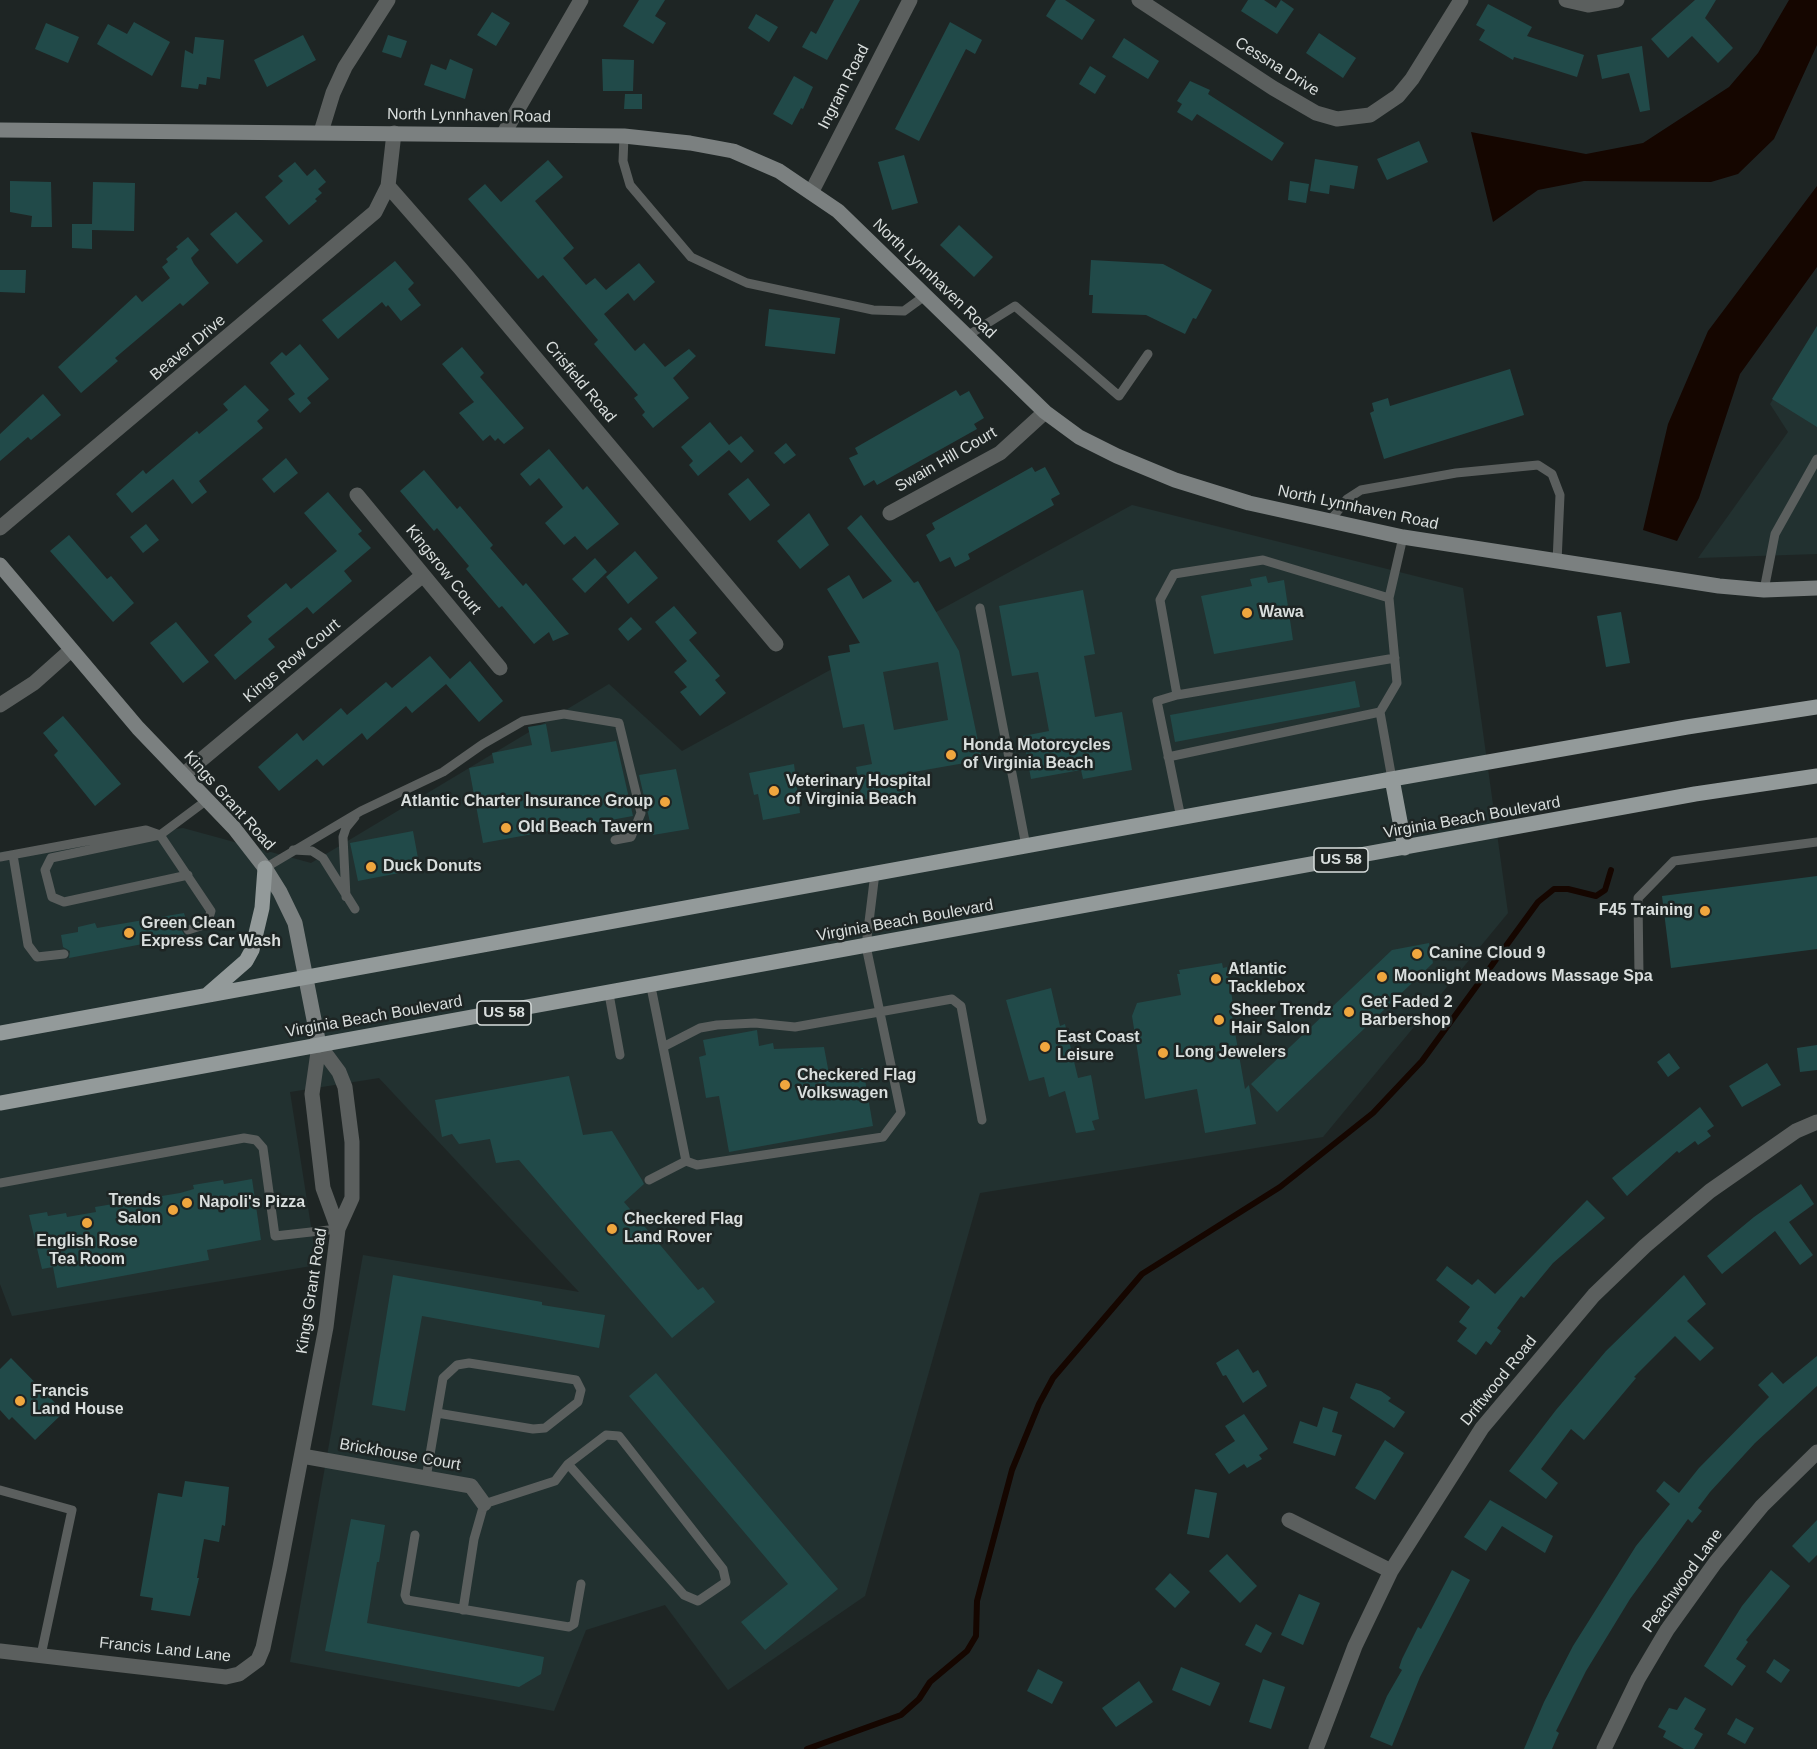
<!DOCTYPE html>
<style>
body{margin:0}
canvas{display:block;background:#1e2524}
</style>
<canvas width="1817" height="1749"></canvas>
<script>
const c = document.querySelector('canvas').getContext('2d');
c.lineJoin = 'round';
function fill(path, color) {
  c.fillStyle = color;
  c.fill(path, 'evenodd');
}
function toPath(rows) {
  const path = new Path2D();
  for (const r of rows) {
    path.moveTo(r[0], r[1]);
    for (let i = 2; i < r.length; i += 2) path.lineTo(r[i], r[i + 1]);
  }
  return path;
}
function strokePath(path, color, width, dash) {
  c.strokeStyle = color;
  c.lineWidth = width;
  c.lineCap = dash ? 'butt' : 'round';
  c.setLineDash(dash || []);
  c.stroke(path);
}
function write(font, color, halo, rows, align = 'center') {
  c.font = font + ' Arial,sans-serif';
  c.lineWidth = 5;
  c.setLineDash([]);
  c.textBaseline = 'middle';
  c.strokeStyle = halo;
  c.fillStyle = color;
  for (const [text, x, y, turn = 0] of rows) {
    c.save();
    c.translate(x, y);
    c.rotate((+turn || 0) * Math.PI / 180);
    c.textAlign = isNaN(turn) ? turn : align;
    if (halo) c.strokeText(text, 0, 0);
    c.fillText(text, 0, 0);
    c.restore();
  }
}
fill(toPath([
 [1817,328,1817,554,1698,558,1788,432,1770,404],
 [1132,505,1463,588,1508,913,1323,1137,980,1193,865,1596,728,1690,665,1605,586,1630,554,1711,290,1662,363,1255,579,1292,379,1078,290,1092,317,1265,12,1316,0,1284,0,852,183,828,311,863,609,684,682,751]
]), '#223130');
fill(toPath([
 [1789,0,1817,0,1817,45,1774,139,1738,174,1711,182,1584,181,1538,190,1493,222,1471,132,1586,154,1643,143,1729,87,1758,53],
 [1817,186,1817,267,1740,374,1699,498,1677,541,1643,530,1668,424,1708,331]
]), '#150600');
strokePath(toPath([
 [807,1749,901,1715,919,1699,930,1682,967,1651,976,1636,977,1601,1012,1470,1039,1404,1053,1378,1142,1274,1280,1187,1373,1113,1422,1061,1538,902,1554,889,1568,889,1596,896,1605,890,1611,870]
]), '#150600', 6);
fill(toPath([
 [639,0,665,0,655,16,666,23,653,44,623,26],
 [834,0,860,0,827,60,802,47,811,31,816,34],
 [1056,0,1065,0,1095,20,1082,40,1046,16],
 [1248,0,1264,0,1276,8,1281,0,1294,9,1277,34,1241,11],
 [1695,0,1716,0,1705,18,1733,48,1718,63,1692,36,1668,58,1651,39],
 [1488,4,1532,27,1527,36,1584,55,1577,77,1514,57,1513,60,1479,40,1485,30,1476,25],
 [492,12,510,23,496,46,477,35],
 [756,14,778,27,769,42,748,28],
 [134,22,170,42,152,76,97,44,108,24,127,34],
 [950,22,982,40,975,54,966,49,919,141,895,129],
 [46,23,79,37,68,63,35,49],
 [1319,33,1356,58,1343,78,1306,53],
 [303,35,316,60,267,87,254,60],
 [388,35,407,41,401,58,382,52],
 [195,37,224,40,220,79,207,77,206,85,199,84,198,89,181,87,185,50,193,54],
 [1124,38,1159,61,1148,79,1112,57],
 [1642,46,1650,110,1640,112,1629,73,1602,79,1597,55],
 [450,59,473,69,465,99,424,85,431,64,446,70],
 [602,59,634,60,633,91,603,91],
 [1090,66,1106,76,1095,94,1079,84],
 [794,76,813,87,803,109,801,108,792,125,773,114],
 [1190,81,1210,90,1208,94,1284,143,1272,161,1197,114,1192,121,1177,112,1182,104,1177,101],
 [625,94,642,94,642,109,624,109],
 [1419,141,1428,162,1387,180,1377,159],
 [904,155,918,203,892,210,878,162],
 [1315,159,1358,166,1354,189,1330,185,1329,194,1310,191],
 [548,160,563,177,535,201,574,248,563,258,586,285,595,278,606,290,639,263,655,282,634,301,628,293,604,314,635,351,644,343,665,367,689,349,696,356,673,378,689,398,653,428,642,415,645,412,634,398,638,395,594,344,598,340,543,275,538,279,468,199,485,184,501,202],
 [295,162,307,176,315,169,326,182,318,189,322,193,315,199,317,201,289,225,265,197,283,181,278,176],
 [10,181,51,182,52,227,31,227,32,216,10,212],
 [1290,181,1309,184,1306,203,1288,200],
 [93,182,135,183,134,231,92,230,92,249,72,248,72,224,92,224],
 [236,212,263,241,237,264,210,234],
 [959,225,993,257,974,277,940,245],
 [188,237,199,250,191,258,194,264,209,283,183,306,180,303,115,358,118,361,81,393,58,367,136,295,142,302,170,278,162,267,168,262,166,259,178,249,176,247],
 [1091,260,1163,264,1212,290,1196,319,1193,318,1185,334,1146,315,1092,313,1093,295,1089,295],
 [395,261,414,283,408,289,421,305,401,321,388,305,386,307,382,302,338,339,322,320],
 [0,270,26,270,25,293,0,292],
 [769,309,840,318,835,354,765,346],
 [1817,326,1817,427,1772,399],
 [300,344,329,379,307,398,311,403,300,413,288,399,295,394,270,363,282,352,286,356],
 [462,347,484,373,480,377,524,428,504,444,498,438,495,441,490,435,483,441,459,413,474,402,442,364],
 [1510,369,1524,415,1384,459,1370,413,1374,411,1372,403,1388,398,1390,406],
 [245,385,269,410,257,421,263,428,199,481,207,492,192,504,173,479,132,513,116,494,143,470,146,474,197,431,199,434,228,410,223,404],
 [956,390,960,396,969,391,984,418,974,424,977,429,877,485,874,480,864,486,849,458,858,454,855,448],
 [43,394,61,415,31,440,28,437,0,461,0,434],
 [710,422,729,445,741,436,754,451,741,463,729,450,698,476,689,465,693,461,681,447],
 [786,443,796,455,784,464,774,453],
 [549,449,583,490,587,486,619,524,587,550,575,536,564,545,545,523,563,507,539,478,530,486,520,474],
 [286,458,298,473,274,493,262,479],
 [1032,467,1035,472,1045,467,1060,494,1051,499,1054,505,968,554,970,559,955,567,950,557,940,562,926,535,935,529,932,523],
 [424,470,457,509,460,506,493,545,490,548,523,586,526,583,569,634,553,641,549,632,534,644,502,606,499,608,466,569,469,566,437,528,434,531,400,491],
 [748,478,770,505,750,521,728,494],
 [328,492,362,531,358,534,371,548,344,571,352,581,313,614,307,607,268,639,275,647,235,680,214,655,252,622,247,616,286,583,291,589,337,551,304,513],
 [809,513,829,545,800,569,777,541],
 [861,515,914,583,918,581,959,651,982,760,902,774,905,792,862,800,856,767,872,764,864,724,843,728,828,656,850,652,849,645,860,643,827,589,849,575,863,599,892,581,847,528],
 [938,662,948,720,894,730,883,672],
 [146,524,159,540,143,553,130,537],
 [69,535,107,579,111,576,134,603,113,622,50,551],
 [635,551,658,578,628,604,606,577],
 [595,558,607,572,585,593,572,579],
 [1266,576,1268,583,1284,580,1293,640,1214,654,1201,596,1252,586,1250,579],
 [1083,590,1095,654,1084,656,1095,717,1122,712,1132,770,1083,779,1081,770,1031,779,1023,736,1049,731,1038,672,1012,676,999,606],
 [674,606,697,633,689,640,720,676,715,680,726,693,700,716,680,692,687,687,674,672,687,661,655,622],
 [1621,612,1630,663,1606,667,1597,616],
 [631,617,642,629,628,641,618,629],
 [176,622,209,662,183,683,150,643],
 [430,656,450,679,470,661,503,701,479,722,446,684,412,713,406,706,367,740,362,733,323,766,317,759,279,791,258,767,297,733,303,741,341,708,347,715,386,682,392,688],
 [1355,681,1360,707,1175,742,1170,715],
 [63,716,121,784,95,806,54,755,58,751,43,733],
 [546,724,551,752,616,741,633,816,483,843,469,768,494,763,492,753,532,745,528,727],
 [794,764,800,813,763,820,758,794,754,795,749,773],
 [676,769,689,829,653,835,639,775],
 [413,831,420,869,358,881,350,843],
 [1817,876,1817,949,1671,968,1662,896],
 [184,913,187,923,181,929,185,936,69,958,70,951,63,947,61,935,78,932,78,927,95,923,97,928],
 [1429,943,1433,963,1277,1112,1251,1084,1392,950],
 [1222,963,1223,968,1227,967,1233,1004,1230,1004,1245,1089,1249,1085,1256,1124,1205,1133,1197,1089,1145,1099,1132,1016,1137,1003,1181,995,1177,974,1180,974,1179,970],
 [1051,988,1060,1026,1065,1024,1078,1078,1091,1075,1099,1119,1092,1121,1095,1130,1076,1133,1065,1091,1049,1097,1044,1077,1029,1081,1006,1000],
 [757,1030,759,1046,773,1043,774,1049,824,1047,829,1074,863,1068,873,1126,729,1152,719,1096,706,1098,699,1057,706,1055,703,1040],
 [1817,1045,1817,1070,1800,1072,1797,1048],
 [1669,1053,1680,1068,1668,1077,1657,1062],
 [1767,1063,1781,1085,1742,1107,1729,1086],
 [569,1076,583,1135,612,1131,642,1180,644,1184,624,1202,698,1290,703,1287,715,1302,672,1338,519,1160,496,1163,490,1139,459,1144,452,1134,442,1137,435,1100],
 [1700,1107,1714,1126,1707,1131,1711,1136,1698,1145,1695,1141,1679,1153,1677,1151,1627,1196,1612,1178],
 [252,1179,261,1240,207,1250,209,1260,57,1288,53,1267,42,1269,29,1215,47,1212,48,1216,66,1213,67,1217,96,1212,95,1207,180,1193,194,1189,193,1185,223,1180,224,1184],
 [1801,1184,1814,1204,1789,1222,1813,1255,1800,1265,1775,1231,1722,1274,1707,1256,1754,1217],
 [1587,1200,1605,1218,1553,1263,1524,1298,1521,1296,1497,1328,1501,1331,1491,1345,1486,1341,1476,1355,1457,1341,1467,1328,1459,1322,1470,1307,1436,1280,1447,1266,1472,1285,1478,1279,1495,1294],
 [393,1275,542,1302,542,1305,605,1315,599,1348,422,1316,405,1411,372,1405],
 [1684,1275,1706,1304,1687,1321,1714,1348,1700,1361,1675,1336,1634,1377,1636,1378,1584,1440,1571,1429,1541,1469,1558,1483,1546,1499,1509,1471,1556,1410,1606,1351],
 [1238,1349,1253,1373,1258,1370,1267,1386,1243,1403,1226,1375,1223,1376,1216,1363],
 [1817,1356,1817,1386,1755,1443,1710,1492,1698,1508,1702,1511,1692,1523,1688,1519,1630,1599,1586,1671,1556,1731,1559,1733,1552,1749,1524,1749,1544,1702,1573,1646,1636,1546,1670,1504,1656,1491,1664,1481,1679,1493,1699,1468,1769,1397,1758,1385,1772,1372,1783,1384],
 [11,1358,64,1412,35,1440,12,1417,9,1420,0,1410,0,1369],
 [656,1373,838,1589,765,1650,741,1622,788,1584,629,1396],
 [1356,1383,1381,1391,1391,1398,1388,1401,1405,1412,1394,1428,1350,1398],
 [1323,1407,1338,1412,1332,1432,1342,1435,1335,1456,1293,1443,1300,1421,1317,1427],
 [1244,1414,1268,1449,1259,1455,1262,1459,1247,1468,1244,1464,1229,1474,1215,1454,1235,1441,1225,1426],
 [1385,1440,1404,1453,1375,1500,1355,1488],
 [185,1481,229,1487,225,1526,222,1525,219,1542,204,1539,197,1578,199,1578,190,1616,151,1610,153,1598,140,1596,158,1493,182,1497],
 [1195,1489,1217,1493,1209,1538,1187,1534],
 [1490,1500,1553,1536,1545,1553,1502,1526,1486,1551,1464,1537],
 [351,1519,385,1525,379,1562,377,1562,367,1623,544,1657,541,1674,519,1687,325,1651],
 [1817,1520,1817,1555,1809,1563,1792,1546],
 [1227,1554,1257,1586,1240,1603,1209,1571],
 [1452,1570,1470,1580,1420,1677,1392,1746,1370,1737,1387,1696,1402,1670,1399,1668,1402,1659,1418,1627,1421,1629],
 [1771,1570,1790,1586,1746,1640,1748,1642,1736,1659,1746,1666,1732,1686,1704,1666,1742,1606],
 [1170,1573,1190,1592,1175,1608,1155,1589],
 [1299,1594,1320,1603,1303,1645,1281,1635],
 [1256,1624,1272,1633,1261,1653,1245,1645],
 [1774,1659,1790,1670,1781,1683,1766,1672],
 [1181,1667,1220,1683,1210,1706,1172,1690],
 [1038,1669,1063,1682,1052,1704,1027,1691],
 [1263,1679,1285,1687,1271,1729,1249,1722],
 [1139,1681,1153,1702,1116,1727,1102,1708],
 [1685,1697,1706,1709,1694,1729,1703,1734,1694,1749,1684,1749,1663,1737,1666,1731,1658,1727,1669,1708,1677,1710],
 [1736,1718,1754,1728,1745,1744,1727,1734]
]), '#214a49');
strokePath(toPath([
 [624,136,623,161,630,185,691,257,747,283,873,310,904,311,926,295],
 [967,336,1015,306,1119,396,1148,354],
 [1330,521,1347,499,1361,490,1456,473,1538,465,1552,474,1560,495,1557,562],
 [1764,590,1775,534,1817,459],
 [980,608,1026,846],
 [1177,695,1395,658],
 [1168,757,1380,712],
 [1392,779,1380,712,1397,683,1389,598,1403,537],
 [1181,818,1157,701,1177,695,1160,600,1174,574,1263,560,1389,598],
 [293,850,312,851,323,858,355,909],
 [13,855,28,945,37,957,64,954],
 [0,857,146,830,160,835,211,911,207,924,188,930],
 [265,868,361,811,443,772,483,744,523,721,564,714,619,723,641,813,631,837,615,840],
 [188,875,64,902,52,897,45,870,51,858,160,835,207,800],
 [346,897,343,837,346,828,355,817],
 [1639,976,1638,898,1674,861,1817,842],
 [651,987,686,1161,697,1165,883,1137,901,1113,866,946,875,873],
 [609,994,620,1055],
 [663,1047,700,1028,717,1025,755,1023,795,1027,952,999,961,1006,982,1120],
 [649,1180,686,1161],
 [0,1183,244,1138,256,1140,263,1148,275,1236,338,1229],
 [426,1478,437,1413,443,1378,457,1365,469,1363,576,1380,581,1390,578,1402,545,1428,533,1429,437,1413],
 [0,1490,72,1510,41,1655],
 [415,1535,405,1595,407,1600,569,1627,574,1624,581,1584],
 [463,1610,474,1539,484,1504,555,1481,568,1464,606,1435,619,1436,723,1569,726,1582,698,1601,684,1595,568,1464]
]), '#5b5f5e', 9);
strokePath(toPath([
 [1139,0,1273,88,1316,113,1337,119,1370,115,1398,96,1412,79,1461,0],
 [1566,0,1588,5,1617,0],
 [321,132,333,93,345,67,388,0],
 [504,133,581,0],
 [388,186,460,268,776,644],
 [812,191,910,0],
 [357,495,500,668],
 [890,513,1000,453,1045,412],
 [0,528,375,212,388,186,394,133],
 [0,705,34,683,71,650],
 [183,775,423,575],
 [319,1045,312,1094,323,1188,338,1229],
 [302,1456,471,1486,484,1504],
 [1289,1520,1391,1571],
 [0,1651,226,1677,239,1674,258,1660,263,1648,280,1567,326,1327,338,1229,352,1198,352,1142,345,1087,339,1072,319,1045],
 [1316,1749,1355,1646,1391,1571,1482,1428,1594,1295,1645,1246,1710,1191,1796,1131,1817,1122],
 [1604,1749,1638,1679,1667,1630,1715,1563,1762,1506,1817,1452]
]), '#5b5f5e', 15);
strokePath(toPath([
 [0,130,624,136,690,143,733,151,779,171,838,211,1045,412,1079,437,1117,456,1175,480,1249,503,1403,537,1719,586,1764,590,1817,588],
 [0,565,138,728,234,828,265,868,280,892,295,923,319,1045]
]), '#7b8080', 15);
strokePath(toPath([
 [1392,779,1405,848],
 [207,995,246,961,252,950,262,908,265,868],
 [0,1033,1392,779,1687,727,1817,707],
 [0,1103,1695,794,1817,776]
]), '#939a9a', 15);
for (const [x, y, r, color] of [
 [1247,613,6,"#f0a63e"],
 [951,755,6,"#f0a63e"],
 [774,791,6,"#f0a63e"],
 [665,802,6,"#f0a63e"],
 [506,828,6,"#f0a63e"],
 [371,867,6,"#f0a63e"],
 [1705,911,6,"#f0a63e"],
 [129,933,6,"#f0a63e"],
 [1417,954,6,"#f0a63e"],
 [1382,977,6,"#f0a63e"],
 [1216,979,6,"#f0a63e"],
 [1349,1012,6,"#f0a63e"],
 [1219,1020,6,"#f0a63e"],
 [1045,1047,6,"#f0a63e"],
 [1163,1053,6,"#f0a63e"],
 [785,1085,6,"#f0a63e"],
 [187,1203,6,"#f0a63e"],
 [173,1210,6,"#f0a63e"],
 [87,1223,6,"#f0a63e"],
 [612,1229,6,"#f0a63e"],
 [20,1401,6,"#f0a63e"]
]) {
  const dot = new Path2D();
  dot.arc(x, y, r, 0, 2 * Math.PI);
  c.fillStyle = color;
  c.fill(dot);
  strokePath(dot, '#1e2524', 2);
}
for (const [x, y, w] of [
 [1341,860,54],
 [504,1013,54]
]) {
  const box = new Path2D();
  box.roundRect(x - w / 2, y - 12, w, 24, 4.5);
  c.fillStyle = '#1e2524';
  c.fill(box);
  strokePath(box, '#d9dedd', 1.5);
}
write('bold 15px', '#d9dedd', null, [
 ["US 58",1341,860],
 ["US 58",504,1013]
]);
write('16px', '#d9dedd', '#1e2524', [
 ["Cessna Drive",1277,67,32],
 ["Ingram Road",844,87,-63],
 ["North Lynnhaven Road",469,116,1],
 ["North Lynnhaven Road",934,279,44],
 ["Beaver Drive",188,348,-40],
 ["Crisfield Road",580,382,50],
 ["Swain Hill Court",946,460,-30],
 ["North Lynnhaven Road",1358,508,12],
 ["Kingsrow Court",443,570,51],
 ["Kings Row Court",292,661,-40],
 ["Kings Grant Road",229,801,48],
 ["Virginia Beach Boulevard",1472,818,-10],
 ["Virginia Beach Boulevard",905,921,-10],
 ["Virginia Beach Boulevard",374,1017,-10],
 ["Kings Grant Road",312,1291,-81],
 ["Driftwood Road",1499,1381,-51],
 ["Brickhouse Court",400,1455,10],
 ["Peachwood Lane",1683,1581,-54],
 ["Francis Land Lane",165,1650,6]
]);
write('bold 16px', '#d9dedd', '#1e2524', [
 ["Wawa",1259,613],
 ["Honda Motorcycles",963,746],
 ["of Virginia Beach",963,764],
 ["Veterinary Hospital",786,782],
 ["of Virginia Beach",786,800],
 ["Atlantic Charter Insurance Group",653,802,"right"],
 ["Old Beach Tavern",518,828],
 ["Duck Donuts",383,867],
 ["F45 Training",1693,911,"right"],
 ["Green Clean",141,924],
 ["Express Car Wash",141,942],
 ["Canine Cloud 9",1429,954],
 ["Atlantic",1228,970],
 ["Tacklebox",1228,988],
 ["Moonlight Meadows Massage Spa",1394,977],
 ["Get Faded 2",1361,1003],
 ["Barbershop",1361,1021],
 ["Sheer Trendz",1231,1011],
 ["Hair Salon",1231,1029],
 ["East Coast",1057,1038],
 ["Leisure",1057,1056],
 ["Long Jewelers",1175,1053],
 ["Checkered Flag",797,1076],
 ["Volkswagen",797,1094],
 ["Trends",161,1201,"right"],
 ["Salon",161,1219,"right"],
 ["Napoli's Pizza",199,1203],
 ["Checkered Flag",624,1220],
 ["Land Rover",624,1238],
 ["English Rose",87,1242,"center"],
 ["Tea Room",87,1260,"center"],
 ["Francis",32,1392],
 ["Land House",32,1410]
], 'left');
</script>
